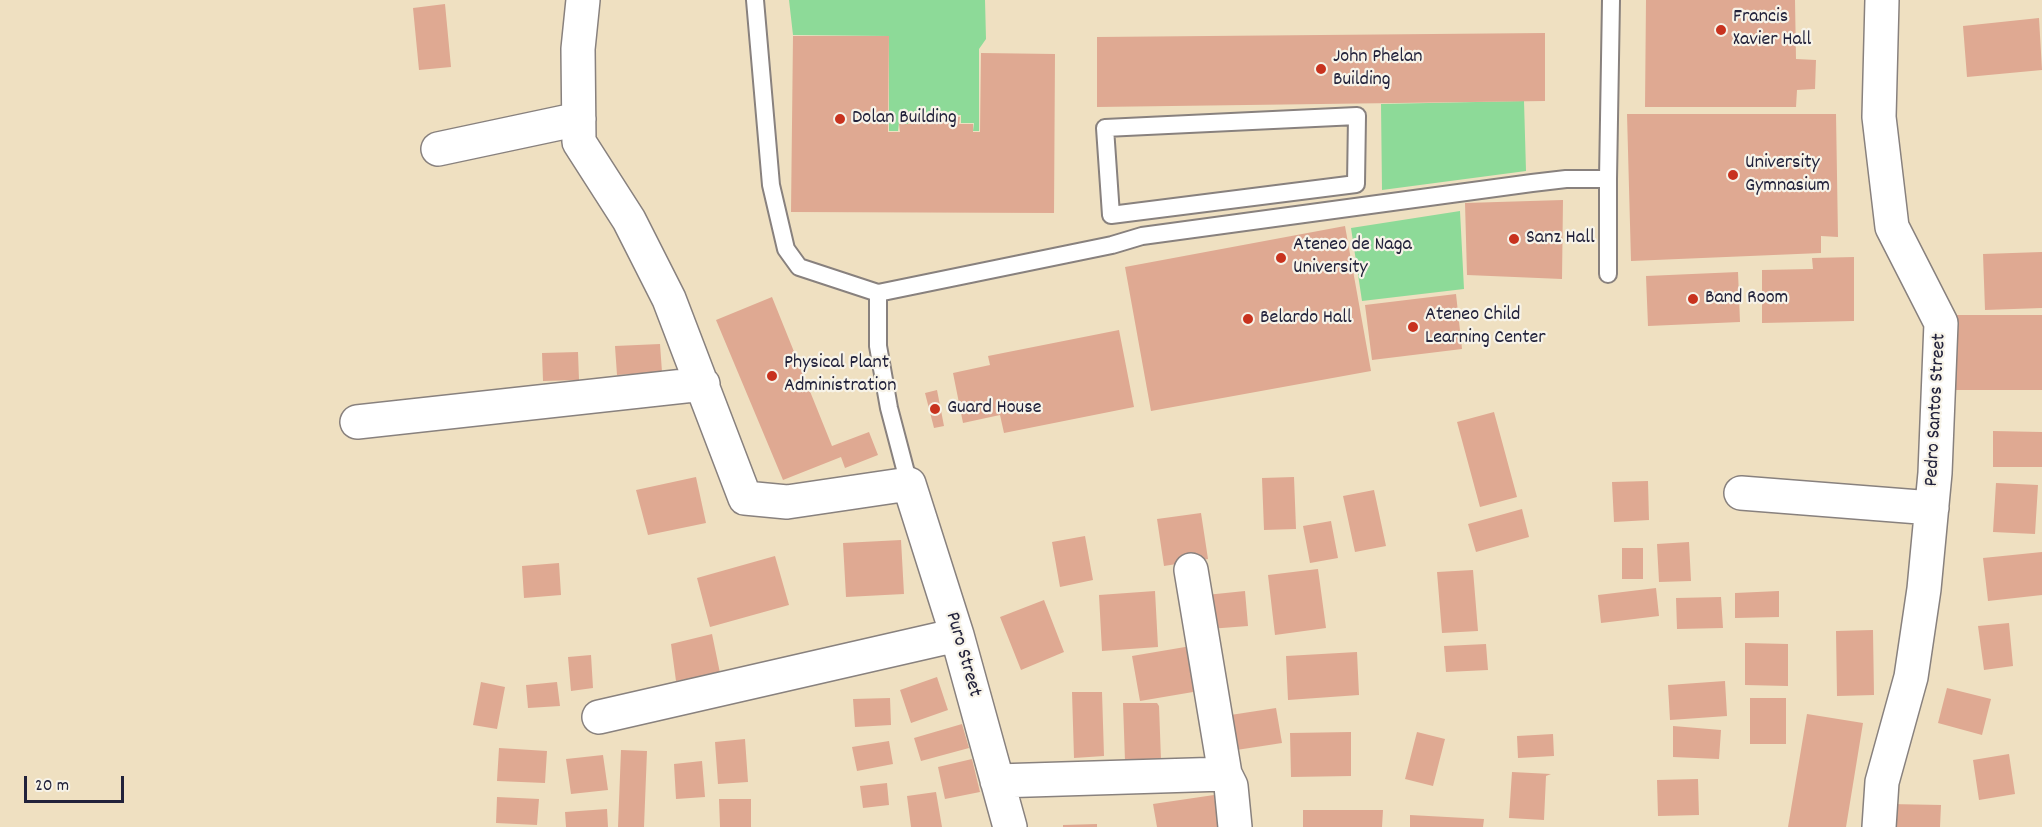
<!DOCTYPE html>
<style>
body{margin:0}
#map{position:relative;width:2042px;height:827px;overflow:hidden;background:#efe0c1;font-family:Dekko,sans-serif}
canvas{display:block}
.scale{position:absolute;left:24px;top:776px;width:100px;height:27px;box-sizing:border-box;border:3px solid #22223b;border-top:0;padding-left:8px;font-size:18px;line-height:21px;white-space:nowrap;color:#22223b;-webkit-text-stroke:4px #f7f3e8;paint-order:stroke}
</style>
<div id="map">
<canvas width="2042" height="827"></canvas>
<div class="scale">20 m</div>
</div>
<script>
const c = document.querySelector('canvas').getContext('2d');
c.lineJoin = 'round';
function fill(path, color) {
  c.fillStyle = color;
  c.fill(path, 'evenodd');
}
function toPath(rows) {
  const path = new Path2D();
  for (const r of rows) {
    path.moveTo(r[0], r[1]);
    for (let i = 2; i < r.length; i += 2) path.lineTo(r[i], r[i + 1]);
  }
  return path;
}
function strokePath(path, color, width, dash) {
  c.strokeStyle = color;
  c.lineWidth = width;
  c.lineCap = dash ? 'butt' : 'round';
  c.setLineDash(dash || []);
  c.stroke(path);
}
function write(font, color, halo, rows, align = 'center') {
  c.font = font + ' Dekko,sans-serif';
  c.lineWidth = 4.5;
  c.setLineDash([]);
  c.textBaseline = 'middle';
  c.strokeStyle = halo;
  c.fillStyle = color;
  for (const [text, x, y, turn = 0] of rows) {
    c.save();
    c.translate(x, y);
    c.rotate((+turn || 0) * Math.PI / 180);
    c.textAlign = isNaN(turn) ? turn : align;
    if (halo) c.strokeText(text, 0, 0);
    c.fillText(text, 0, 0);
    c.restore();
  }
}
fill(toPath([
 [789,0,985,0,986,39,979,49,979,131,973,131,974,123,961,123,961,115,909,115,908,124,899,122,898,131,889,131,889,36,793,35],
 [1524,101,1526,171,1382,190,1381,104],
 [1460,211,1464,289,1362,301,1351,228]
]), '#8dda98');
fill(toPath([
 [1646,0,1795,0,1796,59,1816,60,1815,89,1797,90,1796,107,1645,107],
 [445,4,451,67,419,70,413,8],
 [2039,18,2042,70,1967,77,1963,26],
 [1545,33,1545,101,1097,107,1097,37],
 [793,36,889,36,888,132,900,132,899,124,910,124,910,116,960,117,959,124,973,124,973,132,980,132,981,53,1055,54,1054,213,791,212],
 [1627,114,1836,114,1838,237,1821,236,1821,253,1631,261],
 [1563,200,1562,279,1467,275,1465,203],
 [1345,226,1371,371,1151,411,1125,267],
 [2042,252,2042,308,1985,310,1983,254],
 [1854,257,1854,321,1762,323,1762,270,1813,269,1812,258],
 [1738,272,1740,322,1648,326,1646,276],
 [1456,294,1462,349,1372,360,1365,305],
 [772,297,832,446,869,432,878,455,845,468,841,457,783,480,716,320],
 [1950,315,2042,315,2042,390,1950,390],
 [1119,330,1134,407,1004,433,1000,415,963,423,953,373,990,365,988,356],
 [660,344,662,372,617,375,615,346],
 [578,352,579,380,543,381,542,353],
 [937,390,944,426,934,428,925,393],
 [1494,412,1517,497,1480,507,1457,422],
 [1993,431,2042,432,2042,467,1993,467],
 [696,477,706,523,648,535,636,490],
 [1294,477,1296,529,1264,530,1262,478],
 [1648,481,1649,520,1614,522,1612,482],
 [1996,483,2038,485,2035,534,1993,532],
 [1374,490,1386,546,1355,552,1343,496],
 [1522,509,1529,537,1476,552,1468,524],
 [1201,513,1208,559,1164,566,1157,519],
 [1331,521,1338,558,1310,563,1303,526],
 [1085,536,1093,580,1060,587,1052,542],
 [901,540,904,594,846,597,843,543],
 [1689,542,1691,581,1659,582,1657,544],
 [1622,548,1643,548,1643,579,1622,579],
 [2042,552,2042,595,1988,601,1983,558],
 [775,556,789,605,710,627,697,578],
 [559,563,561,595,524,598,522,566],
 [1318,569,1326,628,1275,635,1268,575],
 [1473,570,1478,631,1442,633,1437,572],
 [1656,588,1659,616,1601,623,1598,595],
 [1155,591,1158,647,1102,651,1099,595],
 [1245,591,1248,626,1209,629,1206,595],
 [1779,591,1779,617,1735,618,1735,593],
 [1721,597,1723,628,1677,629,1676,598],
 [1044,600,1064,652,1021,670,1000,617],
 [2009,623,2013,666,1984,670,1978,626],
 [1873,630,1874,695,1837,696,1836,631],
 [712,634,720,673,676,681,671,644],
 [1745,643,1788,644,1788,686,1745,685],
 [1486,644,1488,670,1446,672,1444,646],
 [1191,646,1199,691,1140,701,1132,656],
 [1357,652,1359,695,1288,700,1286,656],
 [591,655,593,688,571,691,568,657],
 [937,677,948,710,911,723,900,690],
 [1725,681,1727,716,1670,720,1668,685],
 [481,682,505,687,497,729,473,725],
 [557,682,560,706,528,708,526,685],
 [1947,688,1991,699,1982,735,1938,723],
 [1072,692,1102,692,1104,756,1074,758],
 [890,698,891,725,855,727,853,699],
 [1750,698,1786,698,1786,744,1750,744],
 [1123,703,1157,703,1159,706,1161,760,1125,761],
 [1276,708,1282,743,1230,751,1224,716],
 [1807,714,1863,723,1846,827,1788,827],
 [962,724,969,748,921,761,914,738],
 [1673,726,1721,730,1719,759,1673,757],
 [1351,732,1351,776,1291,777,1290,733],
 [1417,732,1445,739,1433,786,1405,779],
 [1553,734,1554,756,1518,758,1517,736],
 [745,739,748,782,718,784,715,742],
 [889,741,893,764,857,771,852,747],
 [499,748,547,751,545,783,497,781],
 [621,750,647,751,644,827,618,827],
 [2009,754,2015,794,1979,800,1973,760],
 [603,755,608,790,571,794,566,759],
 [972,759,980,792,945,799,938,767],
 [702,761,705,797,676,799,674,764],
 [1512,772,1551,774,1546,776,1544,820,1509,818],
 [1698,779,1699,815,1658,816,1657,780],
 [887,783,889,805,863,808,860,786],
 [936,792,942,827,911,827,907,796],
 [1214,795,1219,827,1157,827,1153,804],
 [497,797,539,799,537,825,496,823],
 [719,799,751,799,751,827,720,827],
 [1889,804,1941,805,1940,827,1888,827],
 [607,809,608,827,566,827,565,812],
 [1303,810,1383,810,1382,827,1303,827],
 [1410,815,1484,819,1483,827,1410,827],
 [1097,824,1097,827,1063,827,1063,825]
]), '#dfa992');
const service = toPath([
 [755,0,771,185,786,249,799,267,878,293],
 [1357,116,1356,184,1111,215,1105,128,1357,116],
 [1608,179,1608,274],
 [909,484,889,408,878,346,878,293,1112,245,1142,236,1532,183,1566,179,1608,179,1611,0]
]);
const minor = toPath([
 [583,0,578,49,579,142,629,220,669,299,745,498,787,502,909,484,957,635,1010,827],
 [438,149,579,119],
 [357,422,703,384],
 [1741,493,1932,508],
 [599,717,957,635],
 [1225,774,1231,786,1235,827],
 [997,781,1225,774,1191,570],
 [1879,827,1882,782,1911,677,1924,589,1935,473,1941,323,1892,227,1879,117,1882,0]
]);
strokePath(service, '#88817e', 20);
strokePath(minor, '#88817e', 36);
strokePath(service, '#fff', 16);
strokePath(minor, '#fff', 33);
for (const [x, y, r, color] of [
 [1721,30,6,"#c8321e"],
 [1321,69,6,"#c8321e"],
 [840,119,6,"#c8321e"],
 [1733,175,6,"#c8321e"],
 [1514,239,6,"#c8321e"],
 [1281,258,6,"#c8321e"],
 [1693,299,6,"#c8321e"],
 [1248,319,6,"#c8321e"],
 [1413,327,6,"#c8321e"],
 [772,376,6,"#c8321e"],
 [935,409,6,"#c8321e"]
]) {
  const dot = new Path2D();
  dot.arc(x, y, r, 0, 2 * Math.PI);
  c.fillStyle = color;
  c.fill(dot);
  strokePath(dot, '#f7f3e8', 2);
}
write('20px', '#22223b', '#f7f3e8', [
 ["Francis",1733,18],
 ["Xavier Hall",1733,41],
 ["John Phelan",1333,58],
 ["Building",1333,81],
 ["Dolan Building",852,119],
 ["University",1745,164],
 ["Gymnasium",1745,187],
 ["Sanz Hall",1526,239],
 ["Ateneo de Naga",1293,246],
 ["University",1293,269],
 ["Band Room",1705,299],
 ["Ateneo Child",1425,316],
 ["Learning Center",1425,339],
 ["Belardo Hall",1260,319],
 ["Physical Plant",784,364],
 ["Administration",784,387],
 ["Guard House",947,409]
], 'left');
write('20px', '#22223b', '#f7f3e8', [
 ["Pedro Santos Street",1937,410,-87],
 ["Puro Street",962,655,74]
]);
</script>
